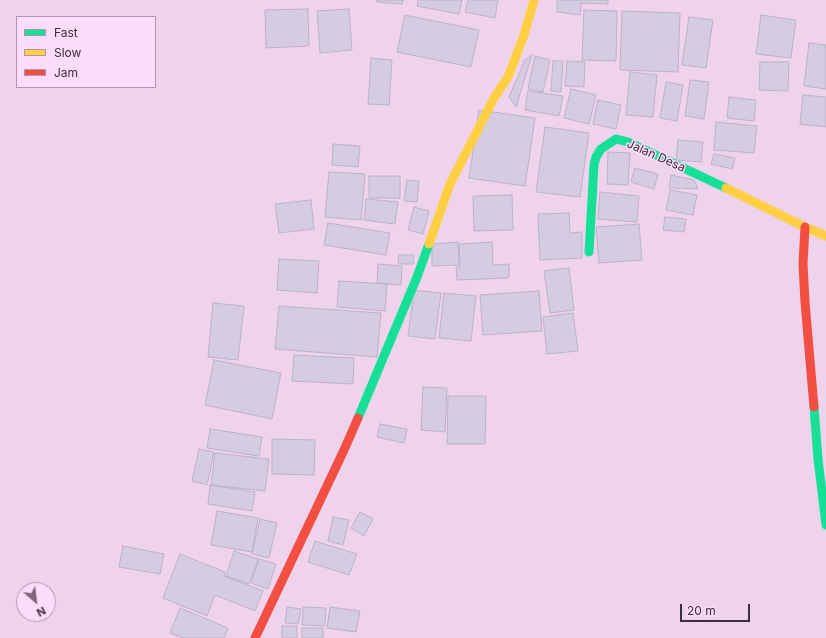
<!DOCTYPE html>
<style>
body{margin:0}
#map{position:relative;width:826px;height:638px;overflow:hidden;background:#efd3ed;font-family:Inter,sans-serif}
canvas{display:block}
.legend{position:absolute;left:16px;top:16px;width:140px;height:72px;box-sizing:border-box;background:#fbddf9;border:1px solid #b096ae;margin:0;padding:5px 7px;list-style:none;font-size:12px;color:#3f2c3e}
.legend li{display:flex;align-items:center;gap:8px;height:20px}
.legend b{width:20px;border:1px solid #b096ae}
.north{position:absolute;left:16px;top:582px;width:40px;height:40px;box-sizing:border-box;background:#fbddf9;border:1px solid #b096ae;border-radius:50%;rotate:152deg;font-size:11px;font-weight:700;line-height:16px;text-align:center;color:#3f2c3e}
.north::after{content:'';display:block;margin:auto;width:14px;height:18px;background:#7d667b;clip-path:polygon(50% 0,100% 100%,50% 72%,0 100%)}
.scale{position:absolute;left:680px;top:604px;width:70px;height:18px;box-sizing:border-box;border:2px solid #3f2c3e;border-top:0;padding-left:5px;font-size:12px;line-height:14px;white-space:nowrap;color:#3f2c3e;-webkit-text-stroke:3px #fbddf9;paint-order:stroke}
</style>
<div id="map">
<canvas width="826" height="638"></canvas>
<ul class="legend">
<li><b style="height:5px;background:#16e098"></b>Fast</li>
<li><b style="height:5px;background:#ffcf43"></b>Slow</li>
<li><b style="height:5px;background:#f24e42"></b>Jam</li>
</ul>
<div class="north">N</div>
<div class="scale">20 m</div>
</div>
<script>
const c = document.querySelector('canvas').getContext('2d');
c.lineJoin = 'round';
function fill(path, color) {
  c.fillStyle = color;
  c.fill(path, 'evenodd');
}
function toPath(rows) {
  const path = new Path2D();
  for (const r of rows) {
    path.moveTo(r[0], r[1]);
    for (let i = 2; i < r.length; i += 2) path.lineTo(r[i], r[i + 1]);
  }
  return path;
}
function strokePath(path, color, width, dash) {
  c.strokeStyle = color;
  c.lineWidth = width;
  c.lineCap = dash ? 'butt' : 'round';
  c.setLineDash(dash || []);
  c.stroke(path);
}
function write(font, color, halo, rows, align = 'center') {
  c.font = font + ' Inter,sans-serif';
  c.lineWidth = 3;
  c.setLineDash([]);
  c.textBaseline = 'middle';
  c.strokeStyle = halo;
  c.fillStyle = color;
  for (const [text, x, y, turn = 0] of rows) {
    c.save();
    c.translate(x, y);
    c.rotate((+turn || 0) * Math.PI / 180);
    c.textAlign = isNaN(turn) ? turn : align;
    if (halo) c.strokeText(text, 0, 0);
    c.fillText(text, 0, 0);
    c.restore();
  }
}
const building = toPath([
 [377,0,403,0,402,4,377,2,377,0],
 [418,0,462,0,459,14,417,6,418,0],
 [468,0,498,0,495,18,465,12,468,0],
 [557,0,608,0,608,4,581,3,580,15,557,12,557,0],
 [308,9,309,46,266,48,265,10,308,9],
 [349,9,352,50,320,53,317,11,349,9],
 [584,10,617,11,616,61,582,60,584,10],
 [622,11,680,13,678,72,620,70,622,11],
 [405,15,479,30,471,67,397,52,405,15],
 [761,15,796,20,791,58,756,54,761,15],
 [689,17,713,20,706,68,682,65,689,17],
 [809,43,826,45,826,89,804,86,809,43],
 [532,55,516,107,509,97,525,60,532,55],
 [535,56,550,60,543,92,528,89,535,56],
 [371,58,392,60,389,105,368,104,371,58],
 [553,61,563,61,561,92,551,91,553,61],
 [567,61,585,62,584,87,565,86,567,61],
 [760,62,789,62,788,91,759,90,760,62],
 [630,72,657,75,653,117,626,115,630,72],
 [690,80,709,82,704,119,685,116,690,80],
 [666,82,683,85,677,121,660,118,666,82],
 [571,89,596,95,589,124,564,118,571,89],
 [528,91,563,96,559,116,525,110,528,91],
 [803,95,826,97,826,127,800,124,803,95],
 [729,97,756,100,754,121,727,118,729,97],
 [598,100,621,105,616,129,593,124,598,100],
 [479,110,535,118,525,186,469,178,479,110],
 [716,122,757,126,754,153,714,150,716,122],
 [545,127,589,133,580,197,536,192,545,127],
 [678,140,703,142,701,162,676,160,678,140],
 [333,144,360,146,358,167,332,165,333,144],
 [608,152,630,153,628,185,607,184,608,152],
 [714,154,735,158,732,169,711,164,714,154],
 [635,168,658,174,654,189,631,182,635,168],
 [329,172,365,174,361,220,325,217,329,172],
 [671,175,694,180,698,189,669,188,671,175],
 [369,176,400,176,400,198,369,198,369,176],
 [407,180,419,181,417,202,404,201,407,180],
 [670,190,697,195,693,215,666,210,670,190],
 [600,192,639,196,637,222,598,219,600,192],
 [512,195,513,230,474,231,473,196,512,195],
 [366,199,398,202,395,224,364,220,366,199],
 [311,200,314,229,279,233,275,204,311,200],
 [414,207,429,211,423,234,408,230,414,207],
 [569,213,570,233,582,232,582,258,540,260,538,214,569,213],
 [665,217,686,219,684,232,663,230,665,217],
 [328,223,390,233,386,255,324,245,328,223],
 [639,224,642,260,599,263,596,227,639,224],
 [458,242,459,265,432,266,432,244,458,242],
 [492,242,493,265,509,264,509,278,457,280,456,267,460,267,459,244,492,242],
 [399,255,414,255,413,264,398,264,399,255],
 [279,259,319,261,317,293,277,290,279,259],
 [378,264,402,266,401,285,377,283,378,264],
 [569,268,574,310,550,313,544,271,569,268],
 [339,281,387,284,385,311,337,307,339,281],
 [414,290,441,293,435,339,408,336,414,290],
 [539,291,542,331,483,335,480,295,539,291],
 [444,293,476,296,471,341,439,338,444,293],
 [213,303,244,306,238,360,208,357,213,303],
 [279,306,381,313,377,357,275,349,279,306],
 [573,313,578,351,547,354,543,317,573,313],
 [294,355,354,358,353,384,292,381,294,355],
 [214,360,281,373,272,419,205,405,214,360],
 [423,387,447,388,445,432,421,430,423,387],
 [448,396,486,396,485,444,447,444,448,396],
 [380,424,407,429,404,443,377,437,380,424],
 [210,429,262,437,259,456,207,448,210,429],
 [272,439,315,440,314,475,272,474,272,439],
 [199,449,214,452,207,485,192,481,199,449],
 [215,453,269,459,265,491,211,485,215,453],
 [210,485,255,492,252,511,208,504,210,485],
 [217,511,258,518,252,552,211,545,217,511],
 [360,512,373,519,364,536,351,528,360,512],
 [333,517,349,520,343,545,328,541,333,517],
 [260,519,277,523,269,558,252,554,260,519],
 [315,541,357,554,349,575,308,562,315,541],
 [123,546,164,554,160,574,119,567,123,546],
 [234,551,258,559,249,584,226,576,234,551],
 [180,554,225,572,224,576,263,591,255,611,215,595,207,616,163,598,180,554],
 [259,559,276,564,268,589,251,583,259,559],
 [287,607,301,609,298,624,285,623,287,607],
 [303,607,326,608,325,626,302,625,303,607],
 [330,607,360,611,356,632,327,628,330,607],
 [180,608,228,628,224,638,183,638,170,633,180,608],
 [282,626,297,626,297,638,282,638,282,626],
 [302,628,323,628,323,638,302,638,302,628]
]);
fill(building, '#d5cce2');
strokePath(building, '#bbb2c8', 1);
strokePath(toPath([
 [589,252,594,165,596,157,601,149,616,139,628,142,726,188],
 [814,407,818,459,826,525],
 [358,418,417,277,429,244]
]), '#16e098', 9);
strokePath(toPath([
 [726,188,805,227,826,236],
 [429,244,450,184,494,98,508,77,524,35,534,0]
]), '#ffcf43', 9);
strokePath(toPath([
 [805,227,803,264,805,302,814,407],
 [255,638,344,450,358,418]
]), '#f24e42', 9);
write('12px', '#3f2c3e', '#fbddf9', [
 ["Jalan Desa",656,156,24]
]);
</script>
